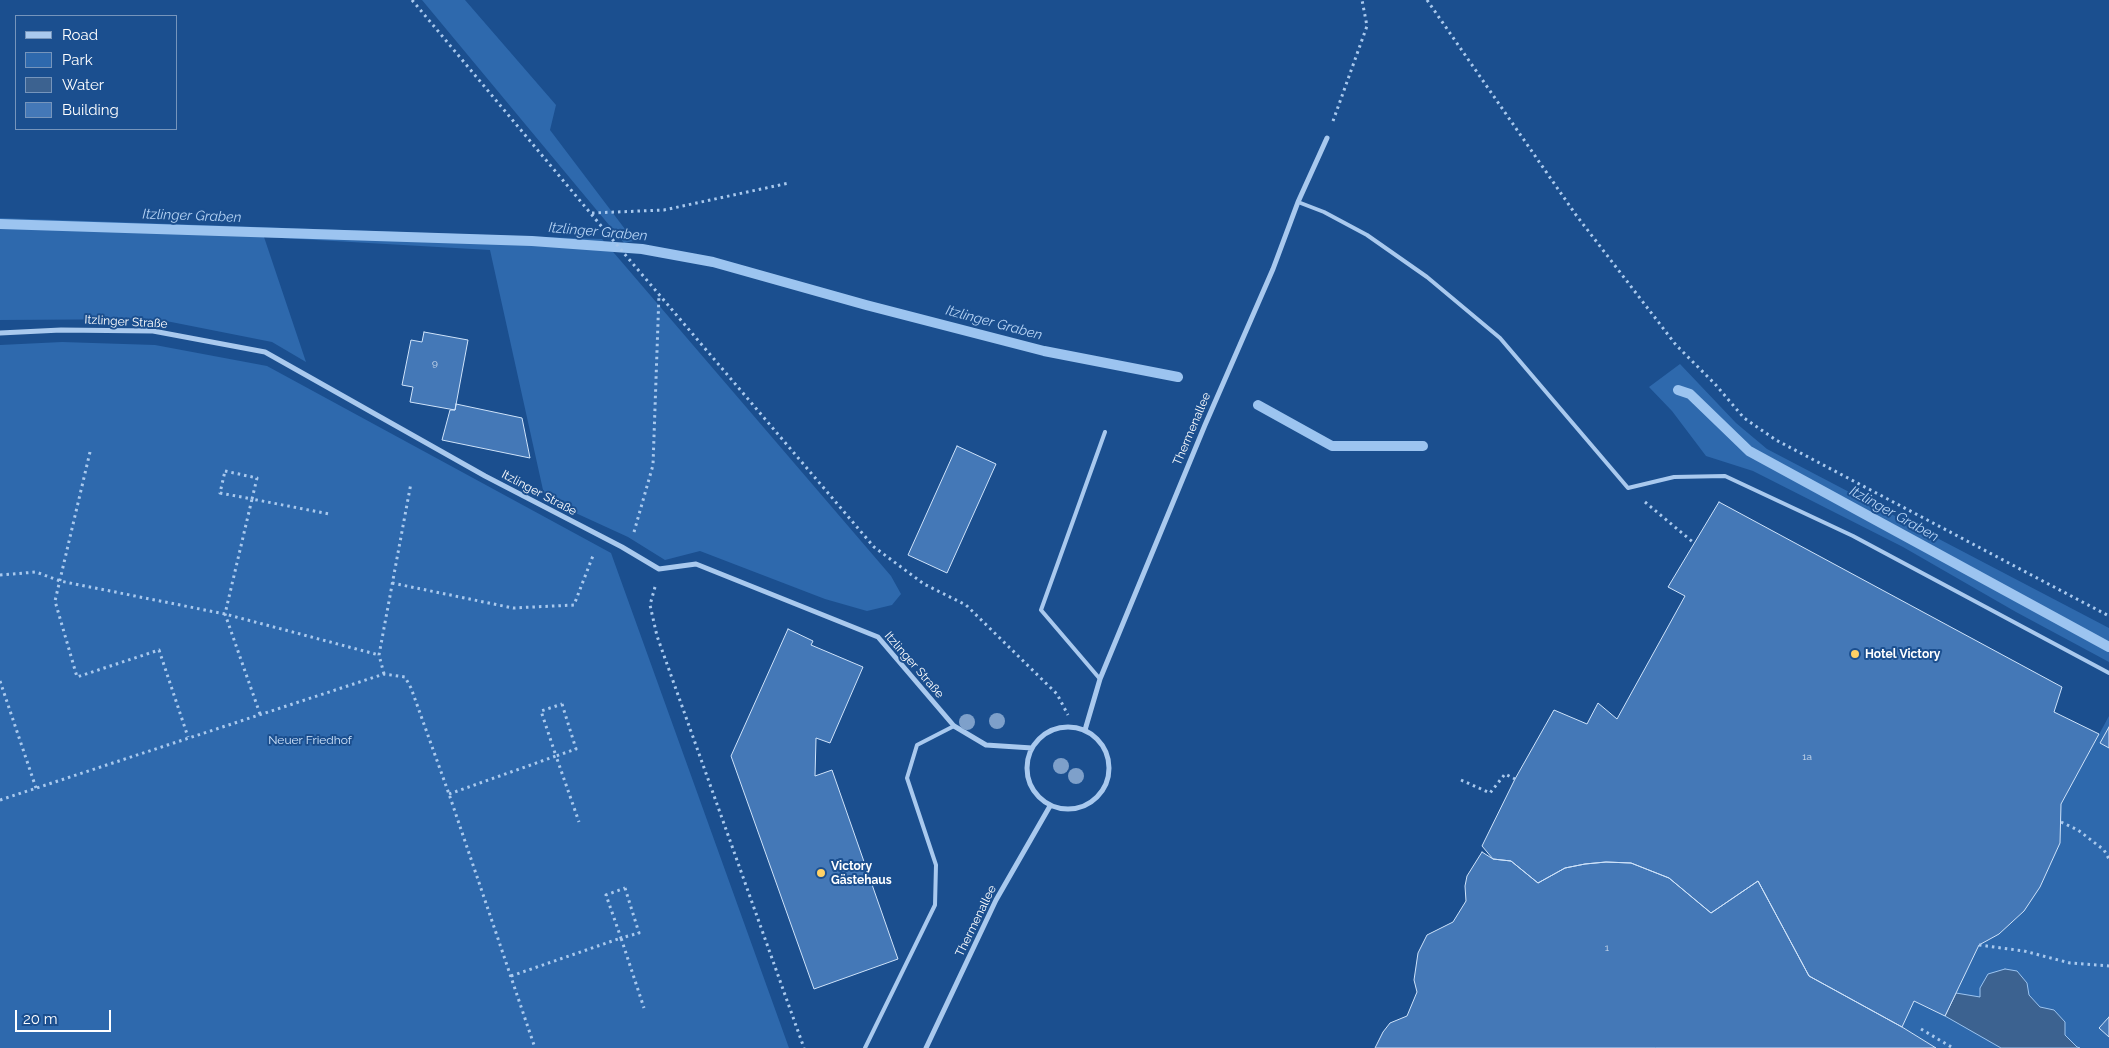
<!DOCTYPE html>
<meta charset="utf-8">
<style>
body{margin:0}
#map{position:relative;width:2109px;height:1048px;overflow:hidden;background:#1b4f8f;font-family:Raleway,sans-serif}
canvas{display:block}
.legend{position:absolute;left:15px;top:15px;width:162px;height:115px;box-sizing:border-box;background:#1b4f8f;border:1px solid #7695bc;margin:0;padding:6px 9px;list-style:none;font-size:15px;color:#fff}
.legend li{display:flex;align-items:center;gap:10px;height:25px}
.legend b{width:25px;border:1px solid #7695bc}
.scale{position:absolute;left:15px;top:1010px;width:96px;height:22px;box-sizing:border-box;border:2px solid #fff;border-top:0;padding-left:6px;font-size:15px;line-height:18px;white-space:nowrap;color:#fff;-webkit-text-stroke:4px #1b4f8f;paint-order:stroke}
</style>
<div id="map">
<canvas width="2109" height="1048"></canvas>
<ul class="legend">
<li><b style="height:6px;background:#a9c9ee"></b>Road</li>
<li><b style="height:14px;background:#2e69ad"></b>Park</li>
<li><b style="height:14px;background:#3c6290"></b>Water</li>
<li><b style="height:14px;background:#4478b7"></b>Building</li>
</ul>
<div class="scale">20 m</div>
</div>
<script>
const c = document.querySelector('canvas').getContext('2d');
c.lineJoin = 'round';
function fill(path, color) {
  c.fillStyle = color;
  c.fill(path, 'evenodd');
}
function toPath(rows) {
  const path = new Path2D();
  for (const r of rows) {
    if (r.length === 3) {
      path.moveTo(r[0] + r[2], r[1]);
      path.arc(r[0], r[1], r[2], 0, 2 * Math.PI);
      continue;
    }
    path.moveTo(r[0], r[1]);
    for (let i = 2; i < r.length; i += 2) path.lineTo(r[i], r[i + 1]);
  }
  return path;
}
function strokePath(path, color, width, dash) {
  c.strokeStyle = color;
  c.lineWidth = width;
  c.lineCap = dash ? 'butt' : 'round';
  c.setLineDash(dash || []);
  c.stroke(path);
}
function write(font, color, halo, rows, align = 'center') {
  c.font = font + ' Raleway,sans-serif';
  c.lineWidth = 4;
  c.setLineDash([]);
  c.textBaseline = 'middle';
  c.strokeStyle = halo;
  c.fillStyle = color;
  for (const [text, x, y, turn = 0] of rows) {
    c.save();
    c.translate(x, y);
    c.rotate((+turn || 0) * Math.PI / 180);
    c.textAlign = isNaN(turn) ? turn : align;
    if (halo) c.strokeText(text, 0, 0);
    c.fillText(text, 0, 0);
    c.restore();
  }
}
fill(toPath([
 [422,0,465,0,556,105,550,130,634,241,624,243],
 [0,218,602,239,891,576,901,594,892,605,867,611,825,599,700,551,665,560,628,537,545,499,490,250,264,237,306,362,272,342,156,319,0,320],
 [62,342,155,345,267,366,611,553,789,1048,0,1048,0,345],
 [1680,364,1736,423,1767,449,2109,628,2109,662,2016,612,1903,547,1753,471,1706,456,1672,411,1649,387],
 [2109,716,2109,1048,1936,1048,1902,1027,1914,1001,1945,1016,1979,945,1999,934,2024,911,2040,887,2060,843,2061,804]
]), '#2e69ad');
const water = toPath([
 [2005,969,2017,971,2027,983,2029,995,2040,1007,2054,1010,2065,1022,2065,1035,2077,1047,2080,1048,2001,1048,1945,1016,1956,993,1980,997,1980,988,1988,974,2005,969]
]);
fill(water, '#3c6290');
strokePath(water, '#9cc4f0', 1);
strokePath(toPath([
 [0,224,532,241,642,249,713,262,866,305,1044,351,1178,377],
 [1678,390,1690,394,1749,451,2109,647],
 [1258,405,1332,446,1423,446]
]), '#9cc4f0', 10);
const building = toPath([
 [424,332,468,340,455,410,410,402,413,387,402,385,411,340,422,342,424,332],
 [456,404,522,418,530,458,442,440,450,410,455,410,456,404],
 [957,446,996,464,947,573,908,555,957,446],
 [1719,502,2062,687,2054,712,2099,734,2061,804,2060,843,2040,887,2024,911,1999,934,1979,945,1945,1016,1914,1001,1902,1027,1809,976,1758,881,1711,913,1669,878,1631,863,1606,862,1585,864,1565,868,1538,883,1511,861,1493,859,1482,846,1515,779,1554,710,1587,724,1598,703,1617,719,1685,596,1668,587,1719,502],
 [788,629,813,641,811,645,863,667,830,743,816,738,815,776,832,770,898,959,814,989,731,756,788,629],
 [2109,727,2109,748,2100,743,2109,727],
 [1482,852,1493,859,1511,861,1538,883,1565,868,1585,864,1606,862,1631,863,1669,878,1711,913,1758,881,1809,976,1902,1027,1936,1048,1375,1048,1383,1032,1390,1023,1407,1016,1417,992,1414,980,1418,953,1427,935,1453,922,1466,901,1465,886,1467,876,1482,852],
 [2109,1017,2109,1037,2099,1028,2109,1017]
]);
fill(building, '#4478b7');
strokePath(building, '#cfe3fa', 1);
strokePath(toPath([
 [412,0,628,258,874,547,924,584,966,605,1057,694,1068,715],
 [1427,0,1576,215,1676,345,1715,384,1744,418,1776,440,2109,616],
 [1333,121,1367,26,1362,0],
 [592,213,664,210,789,183],
 [90,452,55,601,77,677,159,650,188,737],
 [225,471,257,478,252,499,220,493,225,471],
 [1645,502,1694,543],
 [634,532,653,465,659,294],
 [0,575,36,572,60,581,225,614,379,655],
 [392,583,513,608,574,605,594,553],
 [655,587,650,605,657,636,804,1048],
 [384,674,379,655,411,483],
 [0,681,36,788],
 [562,704,576,749,556,756,541,711,562,704],
 [260,714,225,614,252,499,329,514],
 [1461,780,1490,793,1505,774,1515,779],
 [449,794,556,756,579,822],
 [0,800,384,674,405,677,411,688,449,794,535,1048],
 [2061,822,2078,830,2104,850,2109,859],
 [625,888,639,933,621,938,606,895,625,888],
 [1979,945,2024,951,2070,963,2109,966],
 [511,976,621,938,644,1008],
 [1921,1029,1953,1048]
]), '#a9c9ee', 3, [2.5, 4]);
strokePath(toPath([
 [1298,202,1324,212,1367,235,1427,277,1500,338,1628,488,1674,477,1725,476,1853,536,2109,673],
 [1100,679,1041,610,1105,432],
 [865,1048,935,905,936,865,907,778,917,745,954,726]
]), '#a9c9ee', 4);
strokePath(toPath([
 [0,333,61,330,153,331,265,352,485,476,622,547,659,569,696,564,878,637,954,726,986,745,1032,748],
 [1068,768,41],
 [1085,730,1100,679,1205,425,1273,269,1298,202,1327,138],
 [926,1048,996,900,1050,806]
]), '#a9c9ee', 5);
c.fillStyle = '#7ea0ca';
for (const [x, y] of [
 [997,721],
 [967,722],
 [1061,766],
 [1076,776]
]) {
  c.beginPath();
  c.arc(x, y, 8, 0, 2 * Math.PI);
  c.fill();
}
for (const [x, y, r, color] of [
 [1855,654,5,"#ffd166"],
 [821,873,5,"#ffd166"]
]) {
  const dot = new Path2D();
  dot.arc(x, y, r, 0, 2 * Math.PI);
  c.fillStyle = color;
  c.fill(dot);
  strokePath(dot, '#1b4f8f', 2);
}
write('10px', '#d0dded', null, [
 ["9",435,363],
 ["1a",1807,757],
 ["1",1607,948]
]);
write('12px', '#fff', '#1b4f8f', [
 ["Itzlinger Straße",126,322,3],
 ["Thermenallee",1192,429,-67],
 ["Itzlinger Straße",539,493,28],
 ["Itzlinger Straße",914,665,49],
 ["Thermenallee",976,921,-64]
]);
write('bold 12px', '#fff', '#1b4f8f', [
 ["Hotel Victory",1865,654],
 ["Victory",831,866],
 ["Gästehaus",831,880]
], 'left');
write('12px', '#cfe3fa', '#1b4f8f', [
 ["Neuer Friedhof",310,740]
]);
write('italic 14px', '#b5d3f5', '#1b4f8f', [
 ["Itzlinger Graben",192,216,2],
 ["Itzlinger Graben",598,232,5],
 ["Itzlinger Graben",994,323,15],
 ["Itzlinger Graben",1894,514,29]
]);
</script>
